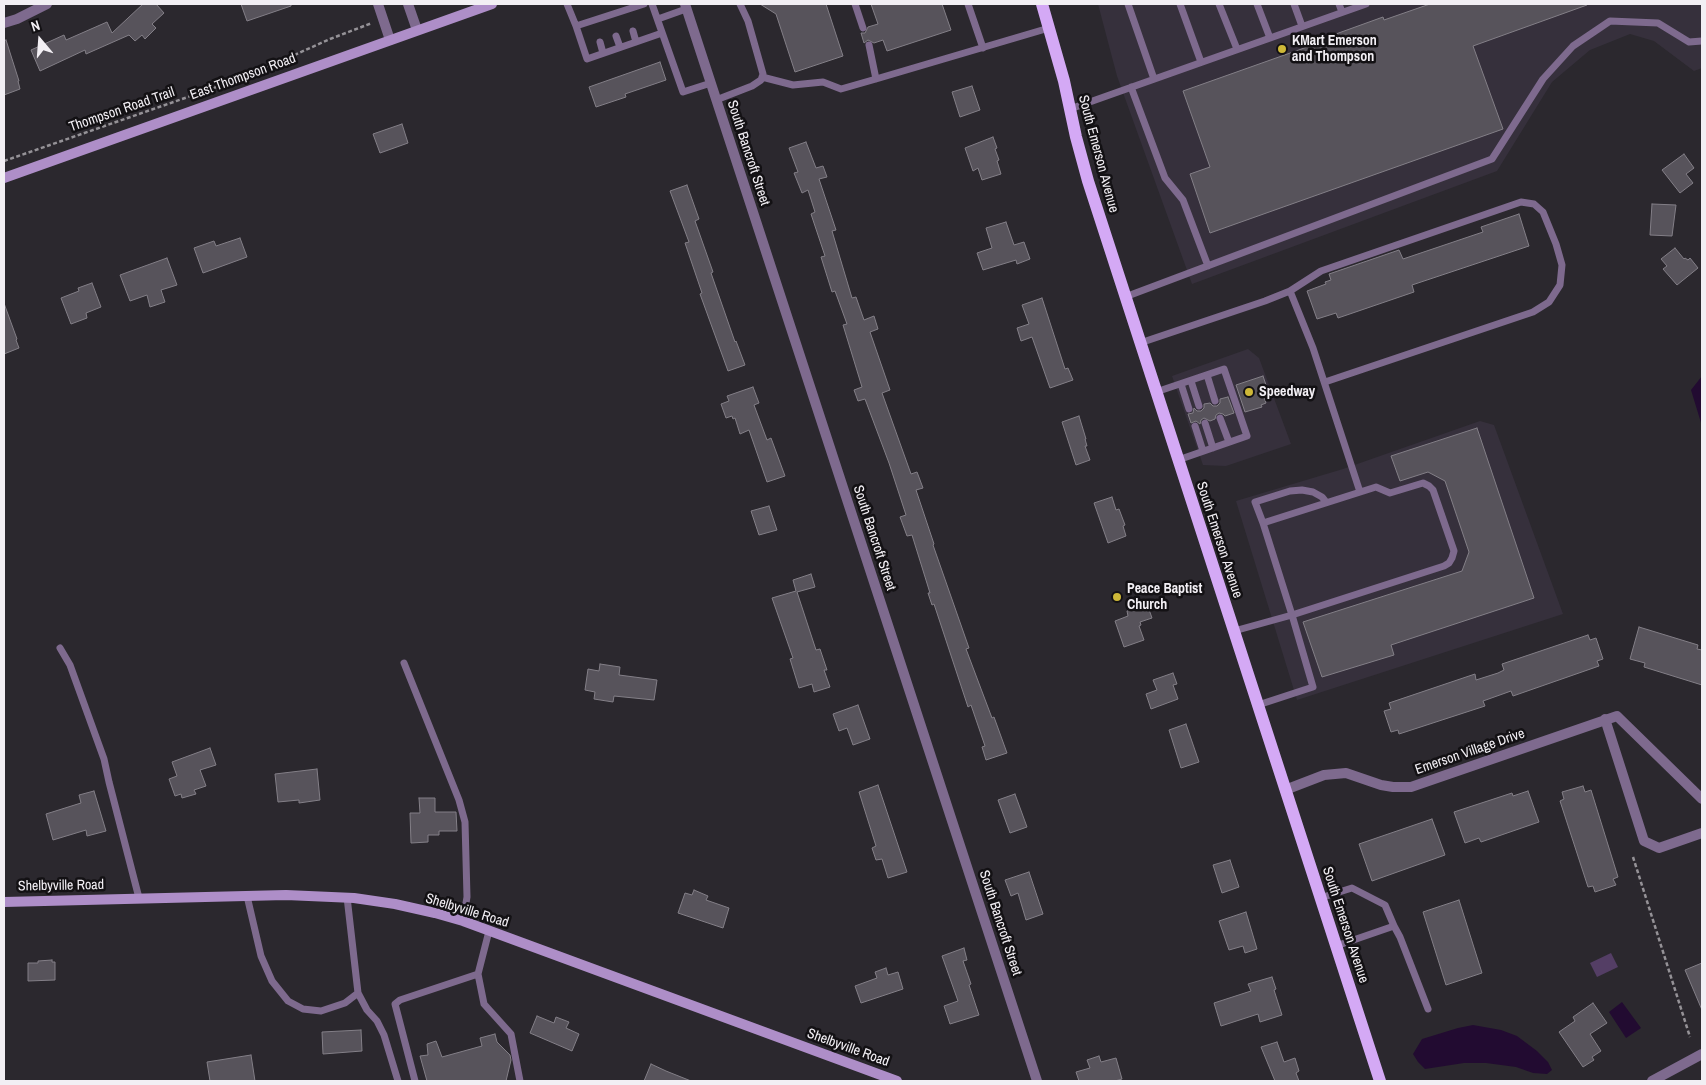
<!DOCTYPE html>
<style>
body{margin:0}
#map{position:relative;width:1706px;height:1085px;overflow:hidden;background:#2b282e;font-family:"Archivo Narrow",sans-serif}
canvas{display:block}
.frame{position:absolute;inset:0;border:5px solid #f2eff4;pointer-events:none}
.north{position:absolute;left:15px;top:15px;width:50px;height:50px;-webkit-text-stroke:4px #131114;paint-order:stroke;rotate:342deg;font-size:14px;font-weight:700;line-height:20px;text-align:center;color:#f2eff4}
.north::after{content:'';display:block;margin:auto;width:18px;height:22px;background:#f2eff4;clip-path:polygon(50% 0,100% 100%,50% 72%,0 100%)}
</style>
<div id="map">
<canvas width="1706" height="1085"></canvas>
<div class="frame"></div>
<div class="north">N</div>
</div>
<script>
const c = document.querySelector('canvas').getContext('2d');
c.lineJoin = 'round';
function fill(path, color) {
  c.fillStyle = color;
  c.fill(path, 'evenodd');
}
function toPath(rows) {
  const path = new Path2D();
  for (const r of rows) {
    path.moveTo(r[0], r[1]);
    for (let i = 2; i < r.length; i += 2) path.lineTo(r[i], r[i + 1]);
  }
  return path;
}
function strokePath(path, color, width, dash) {
  c.strokeStyle = color;
  c.lineWidth = width;
  c.lineCap = dash ? 'butt' : 'round';
  c.setLineDash(dash || []);
  c.stroke(path);
}
function write(font, color, halo, rows, align = 'center') {
  c.font = font + ' "Archivo Narrow",sans-serif';
  c.lineWidth = 5;
  c.setLineDash([]);
  c.textBaseline = 'middle';
  c.strokeStyle = halo;
  c.fillStyle = color;
  for (const [text, x, y, turn = 0] of rows) {
    c.save();
    c.translate(x, y);
    c.rotate((+turn || 0) * Math.PI / 180);
    c.textAlign = isNaN(turn) ? turn : align;
    if (halo) c.strokeText(text, 0, 0);
    c.fillText(text, 0, 0);
    c.restore();
  }
}
fill(toPath([
 [1098,4,1702,4,1702,68,1694,71,1654,41,1630,34,1590,50,1552,82,1497,171,1192,284,1117,76],
 [1248,349,1259,358,1291,444,1226,466,1203,465,1172,376],
 [1480,421,1494,425,1563,614,1297,700,1236,501,1343,469]
]), '#36303c');
fill(toPath([
 [1611,953,1618,967,1597,977,1590,963]
]), '#543e65');
fill(toPath([
 [1702,376,1702,426,1691,390],
 [1622,1002,1641,1028,1626,1038,1609,1012],
 [1473,1025,1501,1030,1517,1036,1537,1051,1548,1062,1552,1070,1547,1074,1533,1073,1516,1067,1486,1063,1464,1063,1425,1069,1418,1062,1413,1054,1422,1039,1458,1028]
]), '#220b31');
const building = toPath([
 [143,4,156,4,164,13,152,24,156,28,145,39,142,35,135,41,129,35,86,54,85,50,40,71,31,50,64,35,66,40,107,22,112,33,143,4],
 [241,4,291,4,291,6,247,21,241,4],
 [760,4,826,4,843,56,795,72,776,14,760,4],
 [871,4,942,4,951,30,887,51,883,40,874,43,868,40,864,43,861,33,865,33,868,27,878,24,871,4],
 [1430,4,1587,4,1587,5,1473,46,1503,129,1210,233,1190,174,1210,167,1183,91,1324,41,1322,39,1383,17,1384,20,1430,4],
 [6,40,19,81,18,81,20,89,4,95,4,41,6,40],
 [660,62,666,80,625,94,626,97,596,107,589,87,660,62],
 [972,86,980,110,960,117,952,92,972,86],
 [402,124,408,143,380,153,373,134,402,124],
 [993,137,997,148,995,149,999,160,997,161,1001,174,982,180,978,168,973,171,965,148,993,137],
 [806,142,816,168,823,166,827,177,819,179,836,230,832,231,852,298,856,297,864,320,874,316,878,329,870,332,890,390,882,393,911,474,917,472,923,488,916,490,934,544,933,545,969,648,966,649,992,718,994,717,1007,753,986,760,982,747,985,746,971,705,968,707,934,604,932,605,928,593,930,593,912,535,907,536,900,517,906,515,889,463,865,399,858,401,854,390,862,387,843,325,847,324,835,291,832,292,821,257,825,256,811,214,815,212,808,190,802,193,794,173,798,172,789,148,806,142],
 [1684,154,1694,168,1686,174,1693,183,1680,193,1662,170,1684,154],
 [687,185,699,219,695,221,713,272,711,273,735,342,736,341,745,365,728,371,700,294,702,293,685,243,689,242,670,191,687,185],
 [1652,204,1676,205,1672,236,1650,235,1652,204],
 [1519,214,1529,246,1412,285,1414,292,1338,318,1336,313,1317,319,1307,291,1326,284,1325,282,1331,280,1329,274,1399,250,1403,259,1483,232,1481,227,1519,214],
 [1006,222,1014,245,1024,242,1030,259,1017,264,1016,260,983,270,977,253,992,248,986,228,1006,222],
 [240,238,247,257,203,273,194,248,214,241,216,246,240,238],
 [1675,248,1684,259,1685,258,1688,260,1690,258,1698,268,1677,285,1663,269,1667,266,1661,259,1675,248],
 [167,258,177,285,161,290,165,302,150,307,147,295,130,301,120,275,167,258],
 [92,283,101,307,86,313,87,318,71,324,61,298,79,291,78,288,92,283],
 [1042,298,1065,369,1068,368,1073,380,1050,388,1032,337,1021,341,1017,328,1029,324,1022,305,1042,298],
 [5,306,17,339,16,340,19,348,4,354,4,307,5,306],
 [1263,376,1268,391,1262,392,1266,403,1261,405,1262,407,1245,412,1236,385,1263,376],
 [753,387,759,403,754,405,767,440,771,438,785,476,767,482,749,430,740,434,735,418,733,419,732,416,726,418,721,404,729,401,727,396,753,387],
 [1228,397,1234,413,1225,416,1223,414,1219,413,1216,415,1215,419,1210,421,1204,418,1201,420,1200,424,1196,421,1191,423,1188,414,1193,413,1194,408,1197,411,1201,411,1204,408,1204,404,1210,403,1213,406,1217,406,1220,403,1220,399,1228,397],
 [1079,416,1086,439,1085,439,1087,446,1085,446,1090,460,1076,465,1062,422,1079,416],
 [1477,428,1534,598,1391,645,1394,655,1322,677,1303,622,1462,571,1469,552,1445,481,1428,472,1400,481,1391,456,1477,428],
 [1112,497,1116,510,1119,509,1125,525,1123,526,1126,536,1108,543,1094,503,1112,497],
 [769,506,777,530,759,535,751,511,769,506],
 [811,574,815,587,797,592,816,650,820,649,827,670,824,670,830,687,814,692,812,684,799,688,790,659,793,658,772,598,796,591,793,580,811,574],
 [1147,604,1152,618,1140,622,1141,625,1139,626,1144,640,1124,647,1115,621,1128,616,1127,611,1147,604],
 [1639,627,1698,645,1697,649,1702,650,1702,685,1644,667,1645,663,1630,659,1639,627],
 [1588,635,1590,640,1596,638,1603,659,1597,661,1599,666,1513,696,1511,691,1483,701,1485,706,1399,734,1398,730,1391,732,1384,711,1391,709,1389,703,1475,674,1476,680,1498,673,1504,670,1502,664,1588,635],
 [600,664,620,667,619,675,657,680,654,700,614,696,613,702,594,699,595,692,585,690,588,669,599,671,600,664],
 [1173,673,1177,684,1173,685,1178,699,1151,709,1146,694,1157,690,1153,680,1173,673],
 [858,705,870,739,853,745,847,728,839,731,833,714,858,705],
 [1186,724,1199,762,1181,768,1169,730,1186,724],
 [210,748,216,765,200,770,206,786,194,790,196,794,182,798,181,794,175,796,169,779,177,776,172,762,210,748],
 [317,769,320,800,299,803,299,800,278,802,275,774,317,769],
 [878,785,907,872,888,878,882,859,876,860,872,848,876,846,859,792,878,785],
 [1583,786,1585,792,1591,790,1618,877,1613,879,1616,885,1595,892,1593,886,1588,887,1560,801,1564,799,1562,792,1583,786],
 [94,791,106,831,87,836,86,830,53,840,46,814,81,803,79,795,94,791],
 [1528,791,1539,822,1481,842,1479,838,1465,843,1454,812,1512,793,1513,796,1528,791],
 [1015,794,1027,827,1010,833,998,800,1015,794],
 [419,798,435,798,435,812,456,812,457,831,439,831,439,835,428,835,428,842,411,843,410,813,420,813,419,798],
 [1432,819,1445,855,1372,881,1359,844,1432,819],
 [1230,860,1239,887,1222,893,1213,865,1230,860],
 [1029,872,1043,914,1026,920,1018,893,1011,896,1005,880,1029,872],
 [694,890,708,896,706,900,729,908,723,928,678,913,685,893,692,895,694,890],
 [1459,900,1482,973,1446,985,1423,912,1459,900],
 [1246,912,1257,949,1245,953,1243,946,1229,950,1219,921,1246,912],
 [964,948,967,960,963,961,971,984,969,985,979,1015,950,1024,944,1006,958,1001,942,956,964,948],
 [52,960,52,962,55,962,55,980,28,981,28,963,38,963,38,961,52,960],
 [1702,963,1702,1010,1685,970,1702,963],
 [886,968,888,975,898,972,903,989,861,1003,855,986,877,978,875,972,886,968],
 [1272,977,1276,989,1274,990,1282,1015,1260,1022,1258,1014,1221,1026,1214,1003,1251,991,1248,984,1272,977],
 [1593,1003,1607,1023,1590,1034,1601,1051,1592,1057,1594,1060,1583,1067,1559,1032,1575,1021,1573,1017,1593,1003],
 [537,1016,554,1023,556,1017,569,1022,566,1028,579,1034,572,1051,530,1033,537,1016],
 [361,1030,362,1051,323,1054,322,1032,361,1030],
 [495,1034,497,1042,510,1055,511,1060,506,1081,427,1081,420,1056,428,1055,427,1044,436,1041,442,1057,482,1046,480,1038,495,1034],
 [1277,1042,1284,1062,1295,1058,1299,1071,1296,1073,1299,1081,1275,1081,1261,1047,1277,1042],
 [251,1055,255,1081,210,1081,207,1062,251,1055],
 [1099,1056,1101,1062,1116,1058,1122,1079,1115,1081,1079,1081,1076,1072,1090,1068,1087,1060,1099,1056],
 [651,1064,666,1071,691,1081,644,1081,651,1064]
]);
fill(building, '#57535b');
strokePath(building, '#837f87', 1);
strokePath(toPath([
 [241,79,330,39,372,23],
 [4,161,231,82],
 [1633,857,1690,1037]
]), '#959297', 2.5, [4, 2.5]);
strokePath(toPath([
 [567,4,576,26,644,4],
 [652,4,683,92,711,83],
 [855,4,863,28],
 [968,4,983,48],
 [1128,4,1154,79],
 [1180,4,1201,62],
 [1219,4,1237,49],
 [1257,4,1270,38],
 [1294,4,1302,26],
 [1339,4,1342,12],
 [658,19,686,9],
 [576,26,587,59,662,33],
 [633,31,636,42],
 [616,36,620,47],
 [600,42,603,53],
 [869,45,876,79,1049,28],
 [762,77,793,85,823,82,841,89,876,79],
 [1131,87,1165,178,1183,200,1208,266],
 [716,100,752,86,761,80,763,74,748,21,740,4],
 [1070,109,1366,4],
 [1290,291,1321,271,1521,202,1534,204,1543,212,1556,244,1562,265,1560,285,1549,302,1533,312,1325,382],
 [1125,297,1492,159,1543,79,1573,46,1610,21,1658,23,1689,42,1702,41],
 [1140,343,1265,301,1290,291,1313,348,1360,492],
 [1207,375,1215,401],
 [1191,381,1199,406],
 [1181,384,1189,409],
 [1156,392,1224,369,1247,436,1178,460],
 [1220,418,1229,442],
 [1205,423,1213,448],
 [1195,426,1203,451],
 [1263,523,1255,502,1290,491,1302,490,1313,492,1322,497,1326,502],
 [1234,631,1292,615,1444,566,1449,563,1452,558,1454,551,1433,490,1429,486,1423,483,1390,493,1376,487,1263,523,1292,615,1313,687,1258,705],
 [60,648,70,665,104,759,109,782,139,898],
 [404,663,459,800,465,822,467,897,463,921],
 [247,896,261,956,272,981,288,1001,303,1009,321,1011,345,1003,358,993],
 [347,897,358,993,367,1010,377,1021,384,1035,398,1081],
 [1320,898,1352,888,1385,905,1394,926,1336,946],
 [1394,926,1400,937,1428,1009],
 [489,931,478,974,484,1004,511,1034,520,1081],
 [415,1081,395,1004,400,1000,478,974]
]), '#7e6a8e', 7);
strokePath(toPath([
 [378,4,390,40],
 [408,4,417,30],
 [685,4,1037,1081],
 [4,23,17,19,47,4],
 [1605,719,1644,841,1659,848,1702,833],
 [1285,790,1324,775,1346,773,1381,785,1393,787,1411,787,1617,716,1702,799],
 [1652,1081,1702,1054]
]), '#7e6a8e', 10);
strokePath(toPath([
 [4,178,492,4],
 [4,902,286,895,354,898,395,904,435,913,463,921,897,1081]
]), '#ae8ec8', 10);
strokePath(toPath([
 [1042,4,1064,81,1076,137,1088,181,1380,1081]
]), '#d4a9f5', 12);
for (const [x, y, r, color] of [
 [1282,49,5,"#ceb838"],
 [1249,392,5,"#ceb838"],
 [1117,597,5,"#ceb838"]
]) {
  const dot = new Path2D();
  dot.arc(x, y, r, 0, 2 * Math.PI);
  c.fillStyle = color;
  c.fill(dot);
  strokePath(dot, '#131114', 2);
}
write('bold 14px', '#f2eff4', '#131114', [
 ["KMart Emerson",1292,41],
 ["and Thompson",1292,57],
 ["Speedway",1259,392],
 ["Peace Baptist",1127,589],
 ["Church",1127,605]
], 'left');
write('14px', '#f2eff4', '#131114', [
 ["East Thompson Road",243,77,-20],
 ["Thompson Road Trail",122,110,-19],
 ["South Bancroft Street",748,153,72],
 ["South Emerson Avenue",1098,154,75],
 ["South Bancroft Street",874,538,72],
 ["South Emerson Avenue",1219,540,72],
 ["Emerson Village Drive",1470,752,-19],
 ["Shelbyville Road",61,886,-1],
 ["Shelbyville Road",467,911,17],
 ["South Bancroft Street",1000,923,72],
 ["South Emerson Avenue",1345,925,72],
 ["Shelbyville Road",848,1048,20]
]);
</script>
